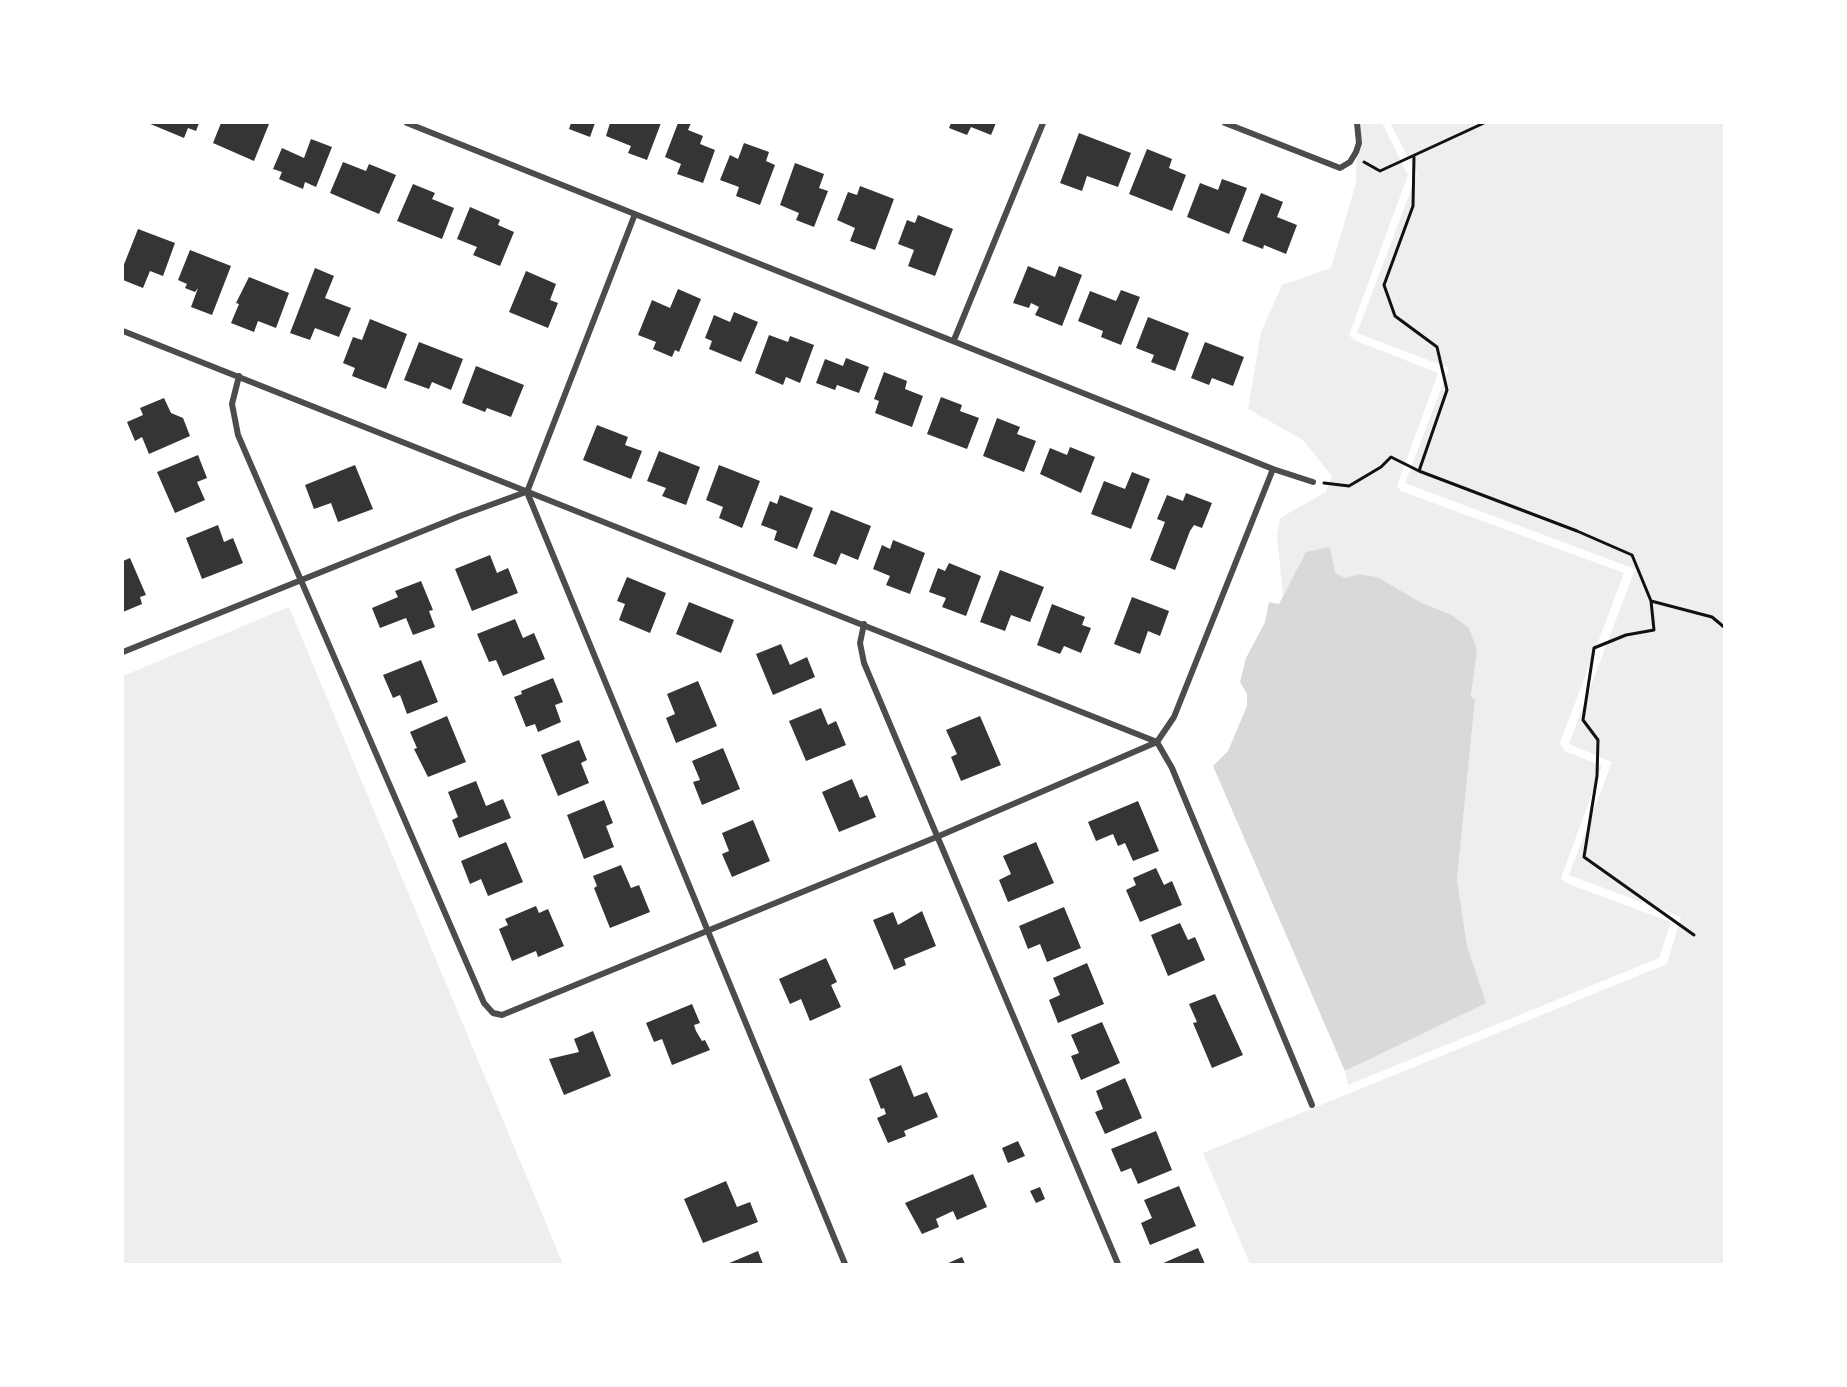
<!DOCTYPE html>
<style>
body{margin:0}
#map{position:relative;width:1847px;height:1387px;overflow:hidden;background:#fff;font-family:Commissioner,sans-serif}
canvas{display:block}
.frame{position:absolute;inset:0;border:124px solid #fff;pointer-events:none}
</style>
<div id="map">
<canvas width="1847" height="1387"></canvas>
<div class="frame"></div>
</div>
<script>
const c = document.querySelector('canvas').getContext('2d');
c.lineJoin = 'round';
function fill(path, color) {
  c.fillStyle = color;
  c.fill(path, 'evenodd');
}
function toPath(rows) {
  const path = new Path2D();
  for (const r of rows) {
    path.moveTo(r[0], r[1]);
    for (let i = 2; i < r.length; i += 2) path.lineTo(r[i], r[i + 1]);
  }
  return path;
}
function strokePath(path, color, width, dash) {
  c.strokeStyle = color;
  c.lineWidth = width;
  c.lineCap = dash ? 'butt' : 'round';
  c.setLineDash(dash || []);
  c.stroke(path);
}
fill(toPath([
 [1357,123,1382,123,1408,175,1349,335,1354,340,1438,373,1397,486,1401,491,1624,573,1560,743,1565,751,1602,766,1561,878,1566,883,1671,922,1659,958,1348,1085,1345,1071,1485,1003,1467,946,1457,879,1475,700,1471,696,1477,650,1450,614,1422,603,1377,577,1359,574,1345,578,1335,573,1333,568,1296,572,1283,596,1277,536,1280,518,1326,492,1332,476,1303,440,1248,409,1261,332,1282,285,1331,268,1356,183],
 [1390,123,1724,123,1724,1264,1250,1264,1203,1153,1667,964,1681,917,1569,875,1612,762,1569,744,1635,569,1405,483,1449,368,1357,333,1417,174],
 [289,607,563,1264,123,1264,123,676]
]), '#eee');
fill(toPath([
 [1330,547,1335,573,1345,578,1359,574,1377,577,1422,603,1450,614,1469,628,1477,650,1471,696,1475,700,1457,879,1467,946,1486,1003,1345,1071,1213,766,1228,751,1247,706,1247,694,1240,682,1246,658,1265,622,1269,602,1279,604,1306,552]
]), '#d9d9d9');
fill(toPath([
 [148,123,199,123,196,131,188,128,184,138],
 [221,123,269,124,254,161,213,143],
 [571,123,595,123,590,137,569,129],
 [610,123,661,123,647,160,628,153,631,146,606,136],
 [678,123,691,123,688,130,703,136,700,144,715,150,703,183,677,174,681,164,665,157],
 [951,123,996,123,991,135,971,127,967,135,949,128],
 [1079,133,1131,153,1118,187,1087,176,1082,191,1060,183],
 [311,139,332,147,316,187,305,182,303,189,279,179,282,172,273,169,282,148,304,158],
 [744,143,769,152,766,161,775,165,760,205,736,196,739,187,720,180,730,155,738,159],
 [1147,149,1172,159,1169,168,1186,175,1172,211,1129,194],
 [343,162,366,171,369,164,396,175,379,214,330,193],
 [795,163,824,174,819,188,828,191,814,227,796,220,799,213,780,205],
 [1222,179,1247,188,1229,234,1187,217,1200,183,1218,190],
 [413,184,435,193,432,199,454,208,442,239,397,221],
 [860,186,894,199,875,250,850,241,855,228,837,220,848,192,857,195],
 [1261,193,1283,202,1277,217,1297,225,1286,254,1264,245,1263,249,1242,241],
 [470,207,500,220,498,225,514,232,500,266,473,255,477,247,457,239],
 [918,215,953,229,935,276,908,266,914,250,898,244,907,220,915,223],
 [138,229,175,243,163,276,150,271,143,288,123,280,123,267],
 [190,250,231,266,212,315,191,307,198,288,195,292,185,288,187,284,178,280],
 [1028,266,1055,277,1059,266,1082,275,1062,326,1035,315,1039,307,1031,303,1029,308,1013,303],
 [315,268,334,276,325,298,351,308,339,337,315,328,310,340,290,333],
 [526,271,556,284,550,300,558,303,548,328,509,312],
 [249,277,289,293,276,328,258,321,254,332,231,323,239,304,236,303],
 [678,289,701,299,679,352,675,350,672,357,653,349,656,342,638,335,652,300,670,308],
 [1121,290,1140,297,1121,345,1101,337,1103,331,1078,321,1090,291,1116,301],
 [734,312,758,322,741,362,709,349,712,341,705,338,714,315,730,322],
 [1148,317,1189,333,1175,371,1151,362,1154,355,1136,348],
 [370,319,407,334,386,389,352,376,355,368,343,363,353,337,362,340],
 [769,335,788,342,790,336,814,345,800,383,786,377,783,385,755,373],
 [419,342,463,359,451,390,432,382,429,389,404,380],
 [1205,342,1244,357,1233,386,1212,378,1209,385,1191,378],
 [846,358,869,367,859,393,837,385,835,390,816,383,825,359,843,366],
 [476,366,524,385,511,417,487,408,485,412,462,403],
 [884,372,907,381,905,389,923,396,912,427,875,413,879,401,874,399],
 [941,397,962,405,960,411,979,418,967,449,927,434],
 [164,398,171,413,183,418,190,436,149,454,142,437,135,441,127,422,143,415,140,408],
 [997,418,1020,427,1017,434,1036,441,1024,472,983,456],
 [597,425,628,437,625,445,642,451,631,479,583,460],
 [1070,447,1095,457,1081,493,1040,474,1050,448,1067,455],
 [659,451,700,467,686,505,662,496,666,488,647,481],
 [198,455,207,478,197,482,205,500,175,513,157,472],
 [355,465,373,509,338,522,331,503,314,509,305,485],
 [719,465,760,481,742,528,719,518,723,507,706,500],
 [1132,472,1150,479,1131,529,1091,514,1104,481,1125,489],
 [1186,493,1212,503,1202,528,1194,525,1190,531,1175,570,1150,560,1165,522,1157,519,1167,495,1183,501],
 [780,495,813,508,797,549,774,540,777,531,761,525,770,501,777,504],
 [831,510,871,526,858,560,841,553,836,565,813,556],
 [218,525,224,542,233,538,243,563,202,579,186,538],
 [893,540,925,553,910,594,886,585,890,576,873,569,882,545,890,549],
 [490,555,497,573,508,568,518,593,472,611,455,569],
 [130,558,146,595,140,597,142,604,123,612,123,561],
 [949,563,981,576,966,616,942,607,946,598,929,592,938,568,945,571],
 [1000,570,1044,587,1030,622,1011,615,1005,631,980,622],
 [627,577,666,593,650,633,619,620,625,604,617,601],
 [421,581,433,610,429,611,435,627,413,635,406,618,380,628,372,608,398,597,395,591],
 [1132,597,1169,611,1160,636,1148,631,1140,654,1114,644],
 [689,602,734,620,721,653,676,634],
 [1052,604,1085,617,1082,625,1091,628,1081,653,1064,646,1060,654,1037,645],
 [515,619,523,638,534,633,545,659,503,676,496,660,489,662,477,634],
 [781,644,790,665,807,657,815,677,773,695,756,654],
 [421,660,438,702,407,714,400,695,393,698,383,675],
 [553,678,563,702,555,705,561,722,538,732,535,724,526,727,514,697,522,694,521,691],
 [698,681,717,726,676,743,666,718,675,714,667,694],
 [821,708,828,725,836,721,846,745,806,761,789,721],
 [447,716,466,762,428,777,414,749,417,748,410,732],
 [980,716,1001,765,961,781,951,757,957,754,946,730],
 [579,740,587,760,581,763,589,783,558,796,541,755],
 [723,748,740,789,702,805,693,782,700,780,692,761],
 [852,779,860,798,867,795,876,817,839,832,822,792],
 [476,781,486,806,503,799,511,818,459,838,452,820,458,817,448,792],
 [604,800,613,823,606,826,614,847,584,859,567,815],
 [1138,801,1159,851,1133,861,1125,843,1118,846,1113,834,1096,841,1088,822],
 [753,820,770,861,732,877,722,854,729,851,722,833],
 [506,842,523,882,488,896,481,879,470,884,461,861],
 [1036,842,1054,883,1008,902,999,880,1011,874,1003,856],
 [621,865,631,888,639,885,650,912,610,928,594,888,597,886,593,876],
 [1156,868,1164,885,1172,881,1182,905,1140,922,1126,890,1136,885,1133,878],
 [536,906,539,913,548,909,564,946,538,957,536,951,512,961,499,929,508,925,505,919],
 [1064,907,1081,948,1047,962,1040,944,1028,949,1019,926],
 [922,911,936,946,904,959,906,965,894,970,873,920,893,912,898,925],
 [1180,923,1188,940,1195,937,1205,960,1168,976,1151,935],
 [826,958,837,982,831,985,841,1007,810,1021,801,999,790,1004,779,979],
 [1087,963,1104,1004,1058,1023,1049,1000,1060,995,1053,978],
 [1215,994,1243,1055,1212,1068,1193,1023,1197,1022,1189,1004],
 [692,1004,700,1023,694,1025,696,1031,702,1041,705,1040,710,1050,672,1065,662,1039,654,1042,646,1023],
 [1102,1022,1120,1063,1081,1080,1071,1056,1079,1053,1071,1035],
 [593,1031,611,1076,564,1095,549,1059,579,1052,574,1039],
 [901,1065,914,1097,927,1092,938,1117,904,1131,906,1136,888,1143,877,1118,886,1114,884,1108,881,1109,869,1079],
 [1125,1078,1142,1118,1105,1134,1095,1112,1103,1109,1096,1091],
 [1156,1131,1172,1170,1138,1184,1131,1168,1121,1172,1111,1149],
 [1018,1141,1025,1156,1008,1163,1002,1148],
 [973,1174,987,1207,957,1220,953,1211,936,1219,939,1227,922,1234,905,1203],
 [726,1181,737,1207,750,1202,758,1222,703,1243,684,1199],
 [1179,1186,1196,1226,1150,1245,1141,1223,1152,1218,1144,1200],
 [1040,1187,1045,1199,1036,1203,1030,1191],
 [1198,1248,1205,1264,1161,1264],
 [758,1251,763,1264,727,1264],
 [962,1257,965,1264,946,1264]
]), '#353535');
strokePath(toPath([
 [1414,157,1413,206,1384,285,1395,316,1437,347,1447,390,1419,471],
 [1364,162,1380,171,1484,123],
 [1324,483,1349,486,1381,467,1391,457,1419,471,1577,531,1632,555,1651,601,1712,617,1724,627],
 [1651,601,1654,630,1626,635,1594,648,1583,720,1598,740,1597,776,1584,857,1694,935]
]), '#111', 3);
strokePath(toPath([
 [407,123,1273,469,1313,482],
 [1225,123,1340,168,1350,162,1356,152,1359,143,1357,123],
 [635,214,527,492,845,1264],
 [123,331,1157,742,1172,768,1312,1105],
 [954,340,1043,123],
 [239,376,232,404,238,435,484,1003,493,1013,502,1015,939,836,1157,742,1174,717,1273,469],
 [864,624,860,643,864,663,1118,1264],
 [123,652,460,516,526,492]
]), '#4c4c4c', 6);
</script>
